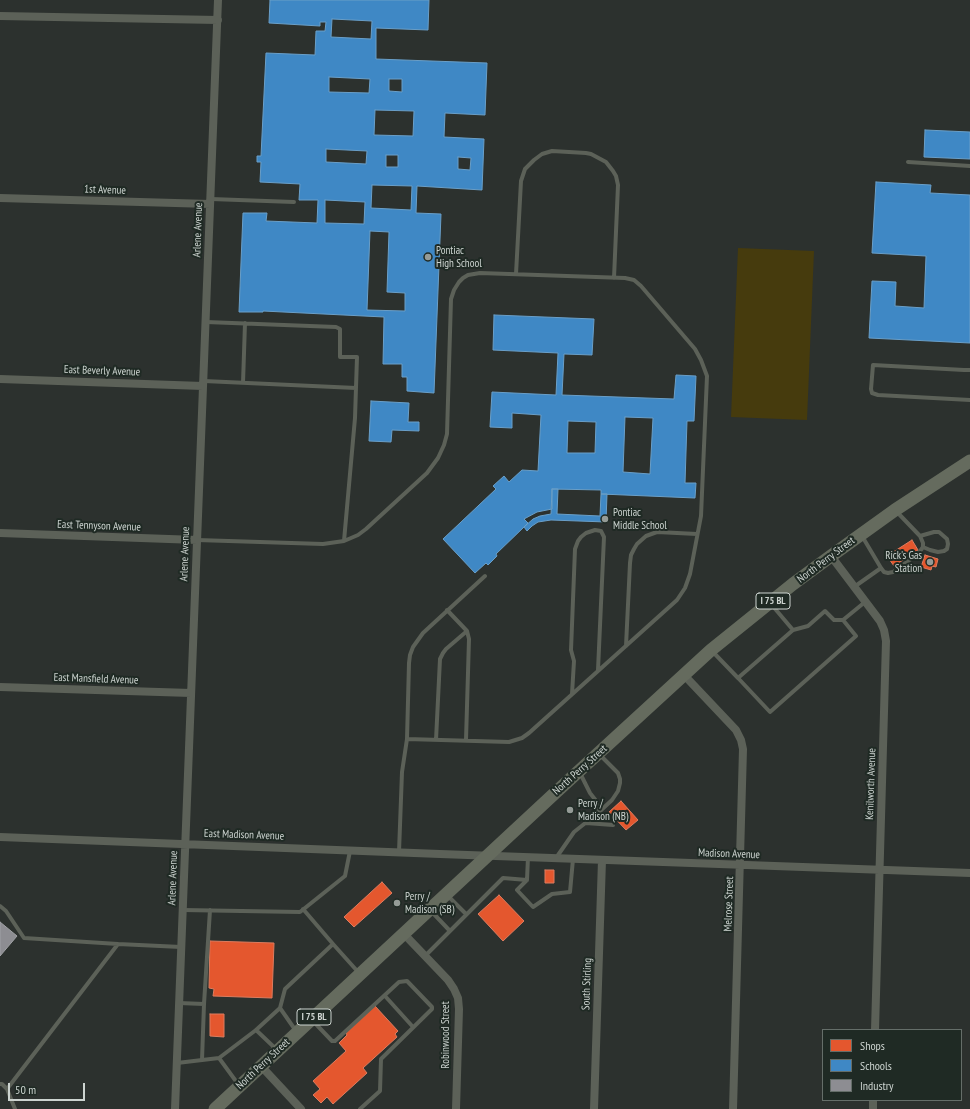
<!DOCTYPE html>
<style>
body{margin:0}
#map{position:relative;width:970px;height:1109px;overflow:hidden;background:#2c312e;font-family:"PT Sans Narrow",sans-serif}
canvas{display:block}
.legend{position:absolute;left:822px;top:1029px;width:140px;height:72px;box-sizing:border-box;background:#1f2a24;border:1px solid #656e69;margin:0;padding:5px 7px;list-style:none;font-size:12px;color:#cdd4d0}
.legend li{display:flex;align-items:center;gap:8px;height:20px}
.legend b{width:20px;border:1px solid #656e69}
.scale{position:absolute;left:8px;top:1083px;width:77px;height:18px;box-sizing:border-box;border:2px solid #cdd4d0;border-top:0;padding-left:5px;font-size:12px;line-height:14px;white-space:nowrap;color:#cdd4d0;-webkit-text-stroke:3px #1f2a24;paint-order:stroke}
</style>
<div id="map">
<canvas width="970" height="1109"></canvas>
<ul class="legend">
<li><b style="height:11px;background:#e4572e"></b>Shops</li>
<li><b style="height:11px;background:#3f88c5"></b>Schools</li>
<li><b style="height:11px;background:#8d8d92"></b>Industry</li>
</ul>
<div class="scale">50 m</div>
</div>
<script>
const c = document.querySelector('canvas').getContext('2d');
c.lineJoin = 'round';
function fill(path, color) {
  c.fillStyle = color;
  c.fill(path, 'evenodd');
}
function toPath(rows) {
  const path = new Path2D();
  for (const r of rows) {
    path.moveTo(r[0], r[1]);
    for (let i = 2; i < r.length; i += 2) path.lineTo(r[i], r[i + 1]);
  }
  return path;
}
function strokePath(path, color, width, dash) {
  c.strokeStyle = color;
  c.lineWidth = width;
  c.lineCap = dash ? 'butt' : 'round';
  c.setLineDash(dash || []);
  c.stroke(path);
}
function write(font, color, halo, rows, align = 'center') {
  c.font = font + ' "PT Sans Narrow",sans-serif';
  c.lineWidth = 4;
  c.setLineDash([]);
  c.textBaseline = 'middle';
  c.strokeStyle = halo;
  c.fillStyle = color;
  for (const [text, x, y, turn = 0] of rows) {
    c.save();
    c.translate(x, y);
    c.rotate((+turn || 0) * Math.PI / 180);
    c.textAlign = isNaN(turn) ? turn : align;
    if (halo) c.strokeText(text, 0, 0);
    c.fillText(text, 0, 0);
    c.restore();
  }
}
fill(toPath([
 [738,248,814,251,807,420,731,417]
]), '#463b0d');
const shops = toPath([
 [912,540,918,550,894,566,887,556,912,540],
 [925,555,938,559,936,567,932,566,931,570,921,567,925,555],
 [621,801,638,820,626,830,609,812,621,801],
 [545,870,554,870,554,883,545,883,545,870],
 [382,882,392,893,354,927,344,917,382,882],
 [499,895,524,921,503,941,478,914,499,895],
 [210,941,274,943,272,998,213,996,214,989,209,988,210,941],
 [375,1006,398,1031,395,1034,397,1037,363,1068,367,1073,333,1104,327,1097,321,1103,313,1095,320,1089,313,1081,346,1051,339,1043,347,1035,346,1033,375,1006],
 [210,1014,224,1014,224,1037,210,1036,210,1014]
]);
fill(shops, '#e4572e');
strokePath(shops, '#dd7c5f', 1);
const schools = toPath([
 [270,0,429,0,428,30,376,28,376,59,487,63,485,115,445,113,444,137,484,139,482,190,417,186,416,213,441,214,434,393,407,391,407,377,402,377,402,364,383,364,384,317,263,311,263,312,239,312,243,213,267,213,266,221,317,223,318,200,299,200,300,184,260,182,261,162,257,162,257,156,261,156,266,53,315,55,316,31,325,31,326,22,320,22,320,26,269,23,270,0],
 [332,19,372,21,371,39,331,37,332,19],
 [329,77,370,79,369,93,329,92,329,77],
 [389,79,402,79,402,92,389,91,389,79],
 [375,110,414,111,413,136,374,135,375,110],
 [326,149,367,151,366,164,326,162,326,149],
 [386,155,398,155,398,167,386,167,386,155],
 [458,157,471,158,470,170,458,169,458,157],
 [372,185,412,186,411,210,371,208,372,185],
 [325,200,365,202,364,224,325,223,325,200],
 [370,231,389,232,387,292,405,293,405,311,367,310,370,231],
 [925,130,970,132,970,159,924,157,925,130],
 [876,182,931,185,930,193,970,195,970,343,869,338,872,281,896,282,895,306,924,308,926,256,872,253,876,182],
 [494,315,594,319,592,355,564,354,562,395,674,399,676,375,696,376,694,421,687,421,685,483,696,483,695,498,601,494,601,490,552,489,552,509,537,512,524,519,528,523,524,527,496,554,497,556,488,565,486,563,475,573,443,539,496,489,493,486,504,476,509,482,522,470,538,471,541,415,512,413,512,428,490,427,492,392,556,395,558,353,493,350,494,315],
 [625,417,653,418,650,474,623,472,625,417],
 [568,421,596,422,595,453,567,453,568,421],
 [371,401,409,403,408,422,419,422,419,431,392,430,391,442,369,441,371,401],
 [552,489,558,489,557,514,600,516,601,494,607,494,606,522,551,520,538,522,532,526,527,531,524,527,533,519,540,516,551,514,552,489]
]);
fill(schools, '#3f88c5');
strokePath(schools, '#6a9fc8', 1);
const industry = toPath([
 [0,922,17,936,0,956,0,922]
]);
fill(industry, '#8d8d92');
strokePath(industry, '#a0a2a5', 1);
strokePath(toPath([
 [908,162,970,166],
 [211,199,294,202],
 [516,274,521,181,525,169,534,160,542,154,552,151,586,153,591,154,606,162,613,171,616,176,618,185,614,278],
 [206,322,336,327,340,329,340,357,357,357,355,418,344,541],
 [970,370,964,370,873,365,871,389,872,393,878,395,970,400],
 [204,381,356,388],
 [243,383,245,323],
 [862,536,881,568,884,572,888,573,893,572,918,554,923,547,923,543,920,536,896,511],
 [920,536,934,532,939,532,947,539,948,544,947,549,944,551,938,552,930,550,923,547],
 [197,540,323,544,344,541,358,535,366,529,427,473,438,458,444,445,447,434,451,299,454,290,459,282,463,278,468,275,480,273,625,278,634,280,641,286,695,349,701,360,707,376,701,516,690,574,685,588,677,600,529,733,522,738,509,742,407,739],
 [854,587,881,568],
 [447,610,467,631,469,639,466,740],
 [793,630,808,626,825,611,834,620,843,620],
 [626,646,630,563,631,555,634,549,637,544,646,536,657,532,697,534],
 [712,651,738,678,793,630,771,604],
 [738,678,770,712,856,636,843,620,865,602],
 [572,694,574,661,571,650,575,549,578,541,581,537,586,533,595,530,601,531,604,537,598,670],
 [436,740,440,659,443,653,446,649,467,631],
 [598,813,612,800,618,791,620,783,620,779,618,773,600,755],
 [586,823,613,825],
 [399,852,402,772,407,739,409,663,410,655,413,647,423,633,485,576],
 [528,857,527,880,517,890,533,907,552,894,570,892,573,859],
 [556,858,574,832,598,813,598,810,597,802,590,793,580,773],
 [448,896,466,914],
 [0,906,6,911,24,938,118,944],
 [303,909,333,944],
 [183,910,300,912,345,876,350,851],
 [431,911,450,931],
 [425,956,503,878,527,880],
 [385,996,413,1027],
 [179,1003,204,1004,202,1060],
 [204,1004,210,910],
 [312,1020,332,1041,335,1041,399,982,407,981,432,1007,432,1009,381,1059,380,1091,360,1109],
 [296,1031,280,1008,285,989,333,944,359,973],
 [276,1049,256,1030,280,1008],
 [177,1063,219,1058],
 [0,1084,2,1084,7,1089],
 [238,1084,219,1058,256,1030],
 [15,1109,7,1089,118,944,181,947]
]), '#5c6158', 4);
strokePath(toPath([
 [0,16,218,20],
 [0,198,210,204],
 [0,379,203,386],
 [0,533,197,540],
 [831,556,880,621,884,630,886,641,875,1030],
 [684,675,736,730,741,740,743,749,733,1109],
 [0,687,191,693],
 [0,837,440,854,970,873],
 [404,934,448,980,454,989,458,998,459,1009,456,1109],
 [261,1066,301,1109],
 [175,1109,218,0],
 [594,1109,602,860],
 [873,1109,873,1100]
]), '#5c6158', 8);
strokePath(toPath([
 [215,1109,555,793,711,650,793,584,831,556,895,510,970,461]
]), '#656b5e', 13);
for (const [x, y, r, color] of [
 [428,257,4,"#959b97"],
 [605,519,4,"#959b97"],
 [930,562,4,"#959b97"],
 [570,810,4,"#959b97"],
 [397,903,4,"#959b97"]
]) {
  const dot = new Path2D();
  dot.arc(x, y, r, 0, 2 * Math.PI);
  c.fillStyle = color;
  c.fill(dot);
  strokePath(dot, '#1f2a24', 1.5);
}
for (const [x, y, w] of [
 [773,601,34],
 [314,1017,34]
]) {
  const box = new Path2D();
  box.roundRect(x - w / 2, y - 8, w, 16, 3);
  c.fillStyle = '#1f2a24';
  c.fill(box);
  strokePath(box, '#cdd4d0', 1);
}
write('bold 10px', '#cdd4d0', null, [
 ["I 75 BL",773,601],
 ["I 75 BL",314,1017]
]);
write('11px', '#cdd4d0', '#1f2a24', [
 ["1st Avenue",105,190,2],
 ["Arlene Avenue",198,230,-88],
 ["East Beverly Avenue",102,371,2],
 ["East Tennyson Avenue",99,526,2],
 ["Arlene Avenue",185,554,-88],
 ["North Perry Street",826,560,-37],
 ["East Mansfield Avenue",96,679,2],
 ["North Perry Street",580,770,-42],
 ["Kenilworth Avenue",871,784,-88],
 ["East Madison Avenue",244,835,2],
 ["Madison Avenue",729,854,2],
 ["Arlene Avenue",173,878,-88],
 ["Melrose Street",729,904,-88],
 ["South Stirling",587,984,-88],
 ["Robinwood Street",446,1035,-90],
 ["North Perry Street",263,1064,-43]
]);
write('11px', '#cdd4d0', '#1f2a24', [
 ["Pontiac",436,251],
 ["High School",436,264],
 ["Pontiac",613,513],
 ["Middle School",613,526],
 ["Rick's Gas",922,556,"right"],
 ["Station",922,569,"right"],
 ["Perry /",578,804],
 ["Madison (NB)",578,817],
 ["Perry /",405,897],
 ["Madison (SB)",405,910]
], 'left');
</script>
